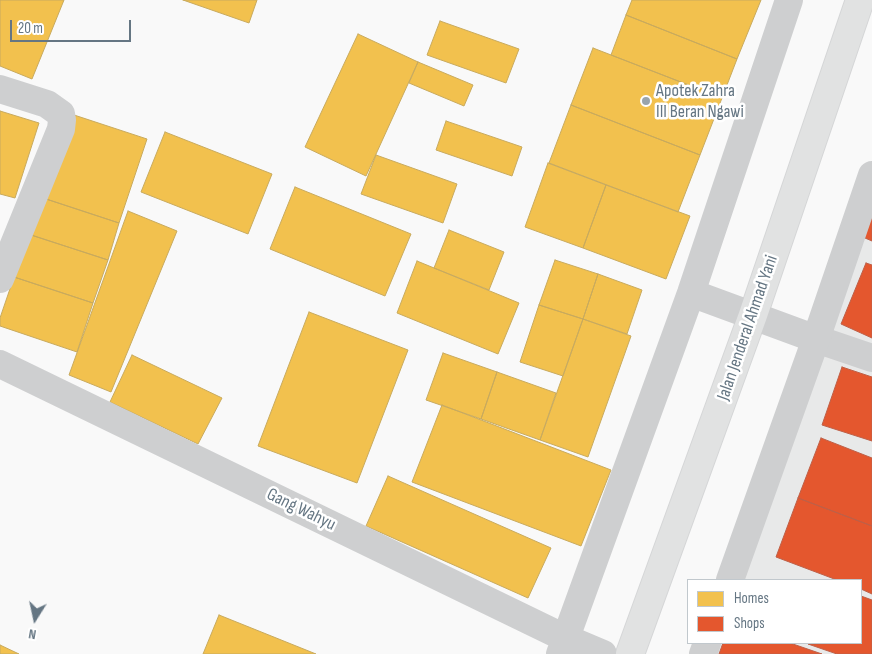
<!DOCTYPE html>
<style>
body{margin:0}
#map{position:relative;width:872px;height:654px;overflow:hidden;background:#f9f9f9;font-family:"Sofia Sans Condensed",sans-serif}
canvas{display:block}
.legend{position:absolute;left:687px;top:579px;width:175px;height:65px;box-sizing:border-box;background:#fff;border:1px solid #c1c8cd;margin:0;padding:6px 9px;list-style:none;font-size:15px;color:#657683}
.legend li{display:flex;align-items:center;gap:10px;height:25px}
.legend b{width:25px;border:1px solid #c1c8cd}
.north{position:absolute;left:10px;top:594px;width:50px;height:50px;-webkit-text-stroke:4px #fff;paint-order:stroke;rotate:190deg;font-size:14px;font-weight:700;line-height:20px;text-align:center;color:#657683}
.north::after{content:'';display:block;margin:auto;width:18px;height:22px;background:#657683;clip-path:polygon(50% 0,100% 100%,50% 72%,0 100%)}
.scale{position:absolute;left:10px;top:20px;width:121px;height:22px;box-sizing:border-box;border:2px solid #657683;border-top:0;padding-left:6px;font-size:15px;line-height:18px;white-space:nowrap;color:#657683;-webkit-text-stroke:4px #fff;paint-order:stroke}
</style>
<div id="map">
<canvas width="872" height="654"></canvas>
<ul class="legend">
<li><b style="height:14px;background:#f2c14e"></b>Homes</li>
<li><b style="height:14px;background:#e4572e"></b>Shops</li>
</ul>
<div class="north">N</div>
<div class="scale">20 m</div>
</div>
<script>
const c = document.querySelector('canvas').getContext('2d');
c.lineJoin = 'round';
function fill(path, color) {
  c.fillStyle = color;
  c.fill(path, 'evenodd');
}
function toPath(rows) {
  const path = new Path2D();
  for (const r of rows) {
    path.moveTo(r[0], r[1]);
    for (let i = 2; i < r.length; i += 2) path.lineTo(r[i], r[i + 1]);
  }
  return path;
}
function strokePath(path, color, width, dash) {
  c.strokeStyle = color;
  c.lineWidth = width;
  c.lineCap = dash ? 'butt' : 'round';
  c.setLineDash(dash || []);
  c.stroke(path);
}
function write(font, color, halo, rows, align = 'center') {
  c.font = font + ' "Sofia Sans Condensed",sans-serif';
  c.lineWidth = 5;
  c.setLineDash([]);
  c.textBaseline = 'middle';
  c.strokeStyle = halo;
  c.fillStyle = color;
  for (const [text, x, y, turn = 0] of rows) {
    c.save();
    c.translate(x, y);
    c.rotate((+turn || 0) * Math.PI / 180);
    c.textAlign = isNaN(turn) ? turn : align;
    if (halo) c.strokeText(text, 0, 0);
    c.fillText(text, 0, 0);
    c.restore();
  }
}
fill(toPath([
 [872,218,872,654,716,654,720,643,861,643,861,580,743,580]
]), '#e8e9e9');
const homes = toPath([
 [0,0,64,0,32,79,0,66,0,0],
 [183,0,257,0,249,23,183,0],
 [632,0,761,0,737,59,626,15,632,0],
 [626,15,737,59,722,98,611,55,626,15],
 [440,21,519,49,506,83,427,55,440,21],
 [358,34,418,62,366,176,305,147,358,34],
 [593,48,722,98,700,155,571,105,593,48],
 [418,62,473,85,464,106,409,83,418,62],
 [571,105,700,155,678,212,549,163,571,105],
 [0,111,39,123,15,198,0,194,0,111],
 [68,113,147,139,119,223,40,197,68,113],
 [446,121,522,147,512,176,436,150,446,121],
 [165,132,272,174,248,234,141,192,165,132],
 [376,155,457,184,443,223,361,194,376,155],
 [548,163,606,185,583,248,525,227,548,163],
 [606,185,690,216,666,279,583,248,606,185],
 [295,187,411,234,385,296,270,249,295,187],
 [40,197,119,223,108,260,28,234,40,197],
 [128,211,177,231,111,392,69,375,128,211],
 [449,230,504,252,489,290,434,268,449,230],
 [28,234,108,260,93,303,14,277,28,234],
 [555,260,598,274,583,319,539,305,555,260],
 [417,261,519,303,498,354,397,313,417,261],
 [598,274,642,290,627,334,583,319,598,274],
 [14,277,93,303,77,352,0,326,0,318,14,277],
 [539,305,583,319,563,376,520,362,539,305],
 [309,312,408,350,357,483,258,446,309,312],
 [583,319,631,336,588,457,540,440,583,319],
 [443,353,497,372,481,419,426,400,443,353],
 [132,355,222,398,198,444,110,402,132,355],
 [497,372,556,393,540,440,481,419,497,372],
 [442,405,611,470,581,546,412,482,442,405],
 [388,476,551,548,528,598,366,526,388,476],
 [219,615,316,654,203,654,219,615],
 [0,645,19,654,0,654,0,645]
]);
fill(homes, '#f2c14e');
strokePath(homes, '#c8aa5e', 1);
const shops = toPath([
 [872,202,872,241,858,235,872,202],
 [866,263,872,265,872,338,841,324,866,263],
 [842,367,872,377,872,441,822,425,842,367],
 [821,438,872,458,872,526,798,498,821,438],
 [798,498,872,526,872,594,861,589,861,580,837,580,776,557,798,498],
 [861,596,872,600,872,654,837,654,808,644,861,643,861,596],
 [723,643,790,643,822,654,719,654,723,643]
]);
fill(shops, '#e4572e');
strokePath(shops, '#be6048', 1);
const primary = toPath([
 [630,654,753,315,860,0]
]);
strokePath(primary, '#d5d6d7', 30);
strokePath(toPath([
 [0,89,47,104,61,114,62,120,61,129,0,279],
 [816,339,872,358]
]), '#cecfd0', 28);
strokePath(toPath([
 [691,293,816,339],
 [0,364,565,638,603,654],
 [730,580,816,339,872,175],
 [560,654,691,293,789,0],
 [703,654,707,643]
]), '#cecfd0', 28);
strokePath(primary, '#e1e2e2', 28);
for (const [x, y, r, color] of [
 [646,101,5,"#99a4ac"]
]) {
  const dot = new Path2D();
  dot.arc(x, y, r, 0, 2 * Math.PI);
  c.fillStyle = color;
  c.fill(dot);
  strokePath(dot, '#fff', 2);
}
write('18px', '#657683', '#fff', [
 ["Apotek Zahra",656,91],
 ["III Beran Ngawi",656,112]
], 'left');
write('18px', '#657683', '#fff', [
 ["Jalan Jenderal Ahmad Yani",748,328,-71],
 ["Gang Wahyu",301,510,26]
]);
</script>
